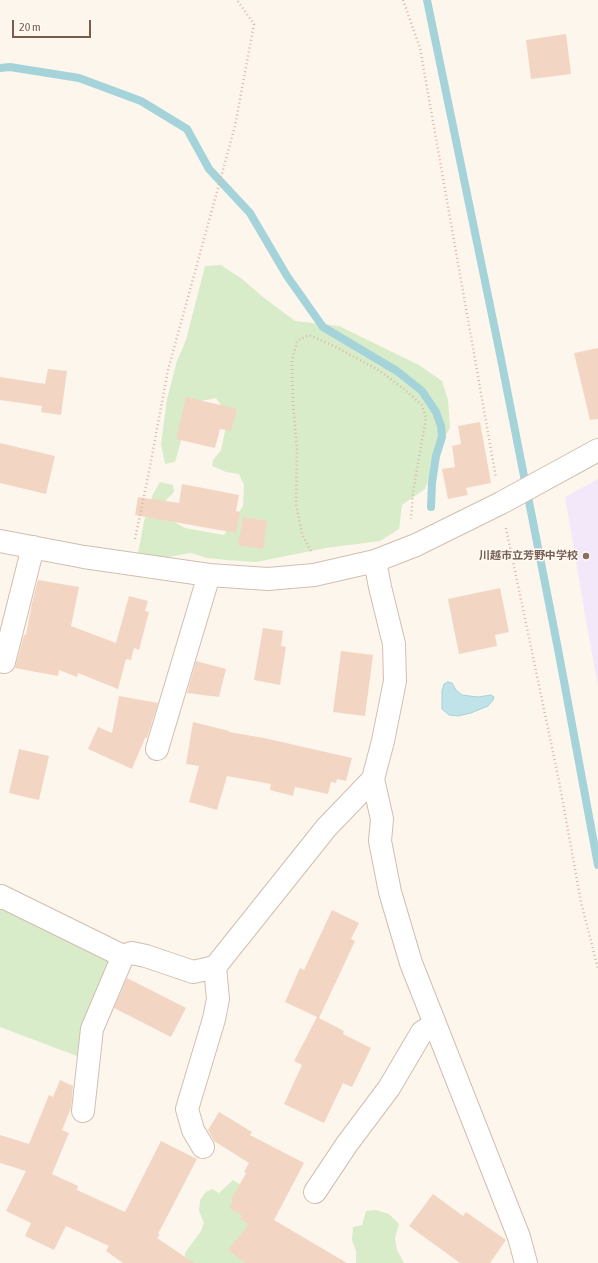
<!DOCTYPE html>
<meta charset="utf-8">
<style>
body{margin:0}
#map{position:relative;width:598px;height:1263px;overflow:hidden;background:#fdf6ec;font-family:"Asap Condensed",sans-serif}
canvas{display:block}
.scale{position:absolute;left:12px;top:20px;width:79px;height:18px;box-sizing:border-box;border:2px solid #7a5c4d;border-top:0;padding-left:5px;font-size:12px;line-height:14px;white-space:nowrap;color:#7a5c4d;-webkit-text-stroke:3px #fffaf3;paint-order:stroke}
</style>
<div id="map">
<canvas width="598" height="1263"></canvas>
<div class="scale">20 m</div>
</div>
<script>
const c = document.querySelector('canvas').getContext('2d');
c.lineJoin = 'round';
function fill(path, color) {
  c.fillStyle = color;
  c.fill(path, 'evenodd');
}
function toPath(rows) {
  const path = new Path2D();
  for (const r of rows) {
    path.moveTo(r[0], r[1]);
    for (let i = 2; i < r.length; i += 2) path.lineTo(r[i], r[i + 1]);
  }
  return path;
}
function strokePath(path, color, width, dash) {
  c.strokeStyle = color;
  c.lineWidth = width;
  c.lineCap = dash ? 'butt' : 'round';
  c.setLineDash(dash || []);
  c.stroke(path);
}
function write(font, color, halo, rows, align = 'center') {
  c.font = font + ' "Asap Condensed","Noto Sans JP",sans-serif';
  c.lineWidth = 3;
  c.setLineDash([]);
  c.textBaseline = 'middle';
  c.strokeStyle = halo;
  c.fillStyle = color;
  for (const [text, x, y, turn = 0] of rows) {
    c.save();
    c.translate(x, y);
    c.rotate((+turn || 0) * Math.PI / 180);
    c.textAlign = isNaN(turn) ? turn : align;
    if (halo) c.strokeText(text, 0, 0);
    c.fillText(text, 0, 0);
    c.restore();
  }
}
fill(toPath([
 [598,479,598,686,585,615,565,497]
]), '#f3e8fa');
fill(toPath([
 [221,265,242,279,263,297,295,321,339,326,419,365,442,381,448,400,450,428,435,453,429,479,425,489,402,505,399,529,380,541,326,548,256,562,226,560,207,558,191,553,150,560,138,554,144,521,153,494,160,482,173,485,174,492,164,502,162,515,185,528,224,535,243,506,244,485,239,474,226,472,212,466,213,460,221,450,228,416,216,398,192,403,175,462,165,464,161,444,167,399,177,361,186,340,205,266],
 [2,906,113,960,77,1056,0,1027,0,909],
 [233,1180,246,1188,276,1263,190,1263,185,1260,185,1253,201,1231,204,1223,199,1211,200,1200,206,1192,212,1189,219,1193],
 [376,1210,389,1214,399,1224,395,1238,397,1250,404,1263,356,1263,356,1251,352,1240,353,1227,362,1225,366,1211]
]), '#d8ecc9');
const water = toPath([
 [448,682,452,683,456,690,462,695,478,697,491,695,494,697,493,700,488,706,471,713,458,716,449,715,442,709,442,691,444,684,448,682]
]);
fill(water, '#bfe3e8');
strokePath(water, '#a5d3da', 1);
strokePath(toPath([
 [427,0,500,354,558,649,598,865],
 [0,68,10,67,79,78,141,101,187,129,209,169,250,213,287,276,323,327,397,371,422,391,436,412,441,426,442,437,436,456,432,483,431,507]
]), '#a5d3da', 8);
fill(toPath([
 [566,34,571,74,531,79,526,40],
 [598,348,598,419,590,420,574,353],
 [48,369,67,371,61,415,41,412,42,406,0,400,0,377,45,384],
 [186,397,237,409,231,431,220,429,215,448,176,439],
 [480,422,491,483,466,488,468,495,448,499,442,469,455,467,452,446,461,444,458,426],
 [0,443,55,456,46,494,0,483],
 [182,484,239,495,236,511,240,512,236,533,135,515,138,497,179,503],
 [243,517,267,521,263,549,238,545],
 [38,580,79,587,71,626,116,643,129,596,148,601,145,611,149,612,139,650,134,648,131,660,126,659,118,689,78,673,77,677,59,670,58,676,15,668,24,635,26,635,32,603],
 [500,588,509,632,495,635,497,646,459,654,448,599],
 [263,628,283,631,281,646,286,647,280,685,254,680],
 [341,651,373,655,365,716,333,712],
 [196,661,226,669,219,697,187,693],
 [119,696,158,703,147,738,145,738,132,769,88,749,98,727,112,733],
 [193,722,229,731,229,732,264,738,352,758,346,781,337,779,336,783,331,782,328,794,295,787,293,796,270,790,271,784,227,776,217,810,189,802,199,766,186,764],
 [19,749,49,756,39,800,9,793],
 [332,910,359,923,351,939,355,941,319,1018,285,1002,300,968,304,970],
 [127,978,186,1008,171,1037,114,1008],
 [317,1017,344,1031,343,1034,371,1048,352,1087,343,1083,324,1123,284,1104,302,1065,294,1061],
 [60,1080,73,1086,71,1108,62,1130,69,1133,52,1174,78,1186,77,1190,125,1212,161,1141,197,1159,158,1234,160,1235,157,1238,194,1263,123,1263,106,1251,109,1246,66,1226,54,1250,25,1236,31,1223,6,1211,26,1171,0,1163,0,1135,29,1144,49,1095,53,1097],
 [219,1112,252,1132,250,1135,304,1163,274,1220,347,1263,245,1263,228,1250,249,1224,240,1219,242,1215,229,1208,233,1201,231,1200,246,1173,244,1172,249,1163,214,1141,208,1130],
 [433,1194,463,1216,466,1212,506,1240,490,1263,460,1263,409,1226]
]), '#f3d5c3');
const minor = toPath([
 [0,541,84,557,209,575,268,579,314,575,375,561,416,545,501,503,598,450],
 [375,561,380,587,394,644,395,681,383,741,373,779,382,819,380,841,390,892,411,963,519,1237,526,1263],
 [4,662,33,547],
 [157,749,209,575],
 [0,898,1,896,123,956,132,953,146,956,193,972,215,967,326,828,373,779],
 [83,1111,92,1029,123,956],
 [203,1147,193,1130,187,1109,214,1019,218,999,215,967],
 [315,1192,347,1144,389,1088,422,1032,435,1024]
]);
strokePath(minor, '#d1beb0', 24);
strokePath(toPath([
 [403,0,420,48,496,478],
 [506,528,559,781,581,902,598,969],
 [135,539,148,477,168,370,235,126,254,24,237,0],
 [311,551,302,534,296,504,297,448,293,404,292,361,297,341,309,335,336,347,380,371,405,390,422,405,426,418,413,492,411,519]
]), '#d9b8a5', 2.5, [1, 3]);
strokePath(minor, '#fff', 22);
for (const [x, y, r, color] of [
 [586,556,4,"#8d6e63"]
]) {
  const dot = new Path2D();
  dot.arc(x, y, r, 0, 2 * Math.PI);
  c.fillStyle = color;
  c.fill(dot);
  strokePath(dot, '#fffaf3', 1.5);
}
write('bold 11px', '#785e54', '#fffaf3', [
 ["川越市立芳野中学校",578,556]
], 'right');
</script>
